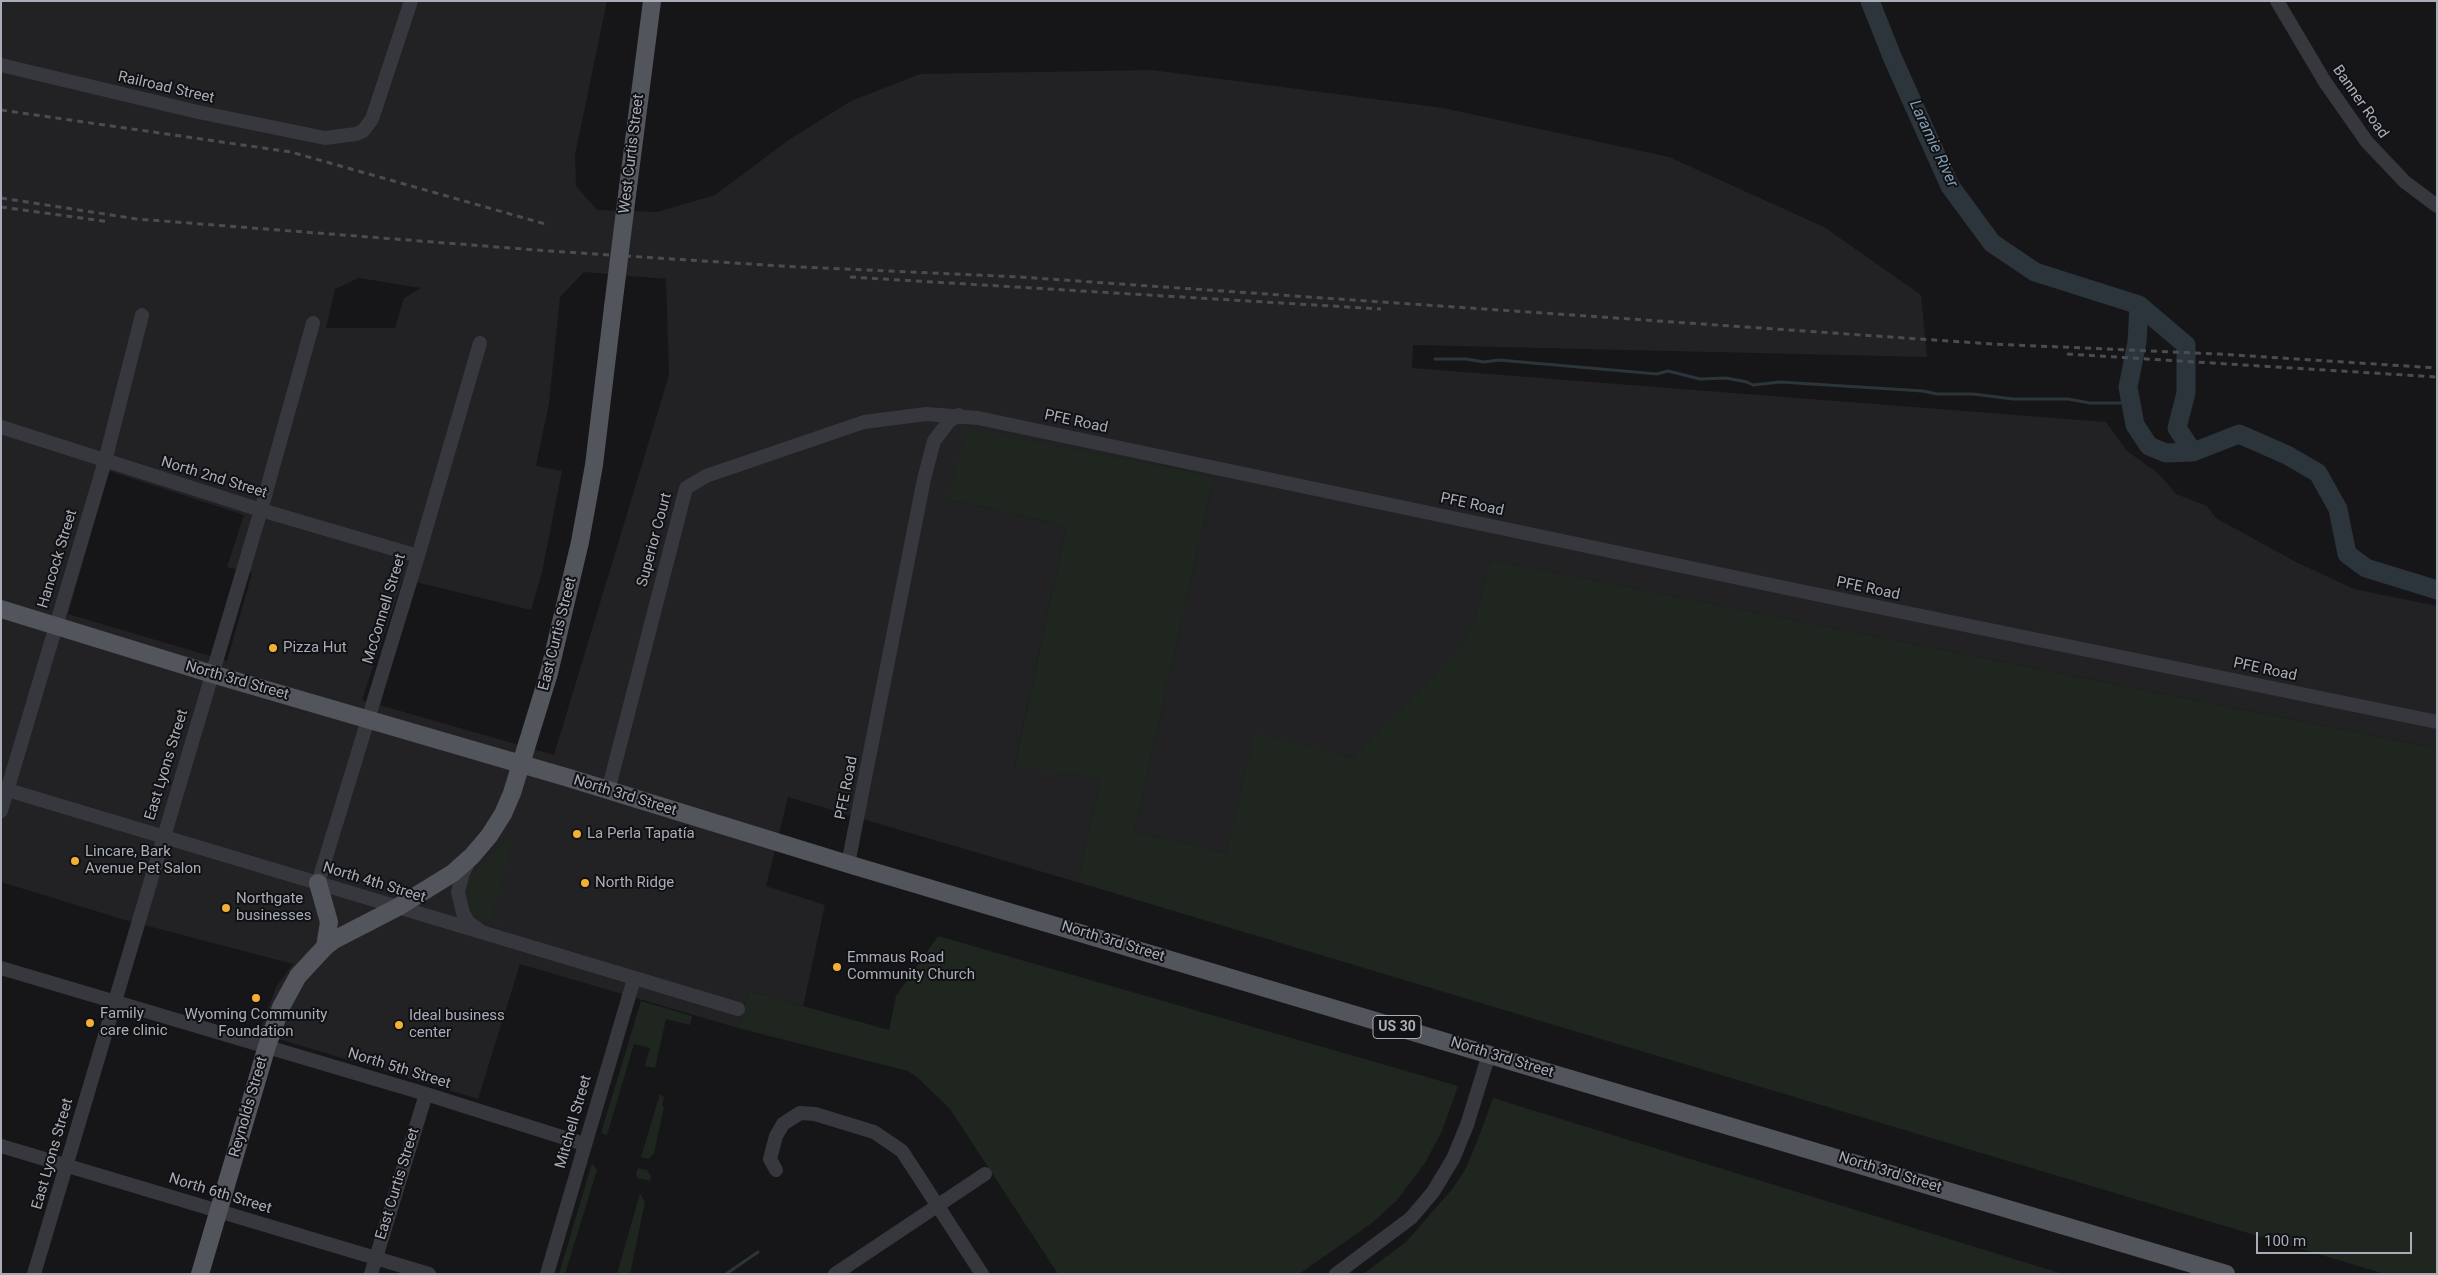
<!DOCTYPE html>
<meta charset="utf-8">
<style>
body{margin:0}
#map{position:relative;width:2438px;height:1275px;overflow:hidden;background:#161618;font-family:Roboto,sans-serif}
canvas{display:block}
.frame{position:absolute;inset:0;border:2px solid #a8adb8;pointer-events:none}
.scale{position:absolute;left:2256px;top:1232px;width:156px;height:22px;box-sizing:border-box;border:2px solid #a8adb8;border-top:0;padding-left:6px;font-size:15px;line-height:18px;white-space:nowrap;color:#a8adb8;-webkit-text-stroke:4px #111113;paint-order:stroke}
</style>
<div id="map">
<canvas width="2438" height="1275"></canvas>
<div class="frame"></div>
<div class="scale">100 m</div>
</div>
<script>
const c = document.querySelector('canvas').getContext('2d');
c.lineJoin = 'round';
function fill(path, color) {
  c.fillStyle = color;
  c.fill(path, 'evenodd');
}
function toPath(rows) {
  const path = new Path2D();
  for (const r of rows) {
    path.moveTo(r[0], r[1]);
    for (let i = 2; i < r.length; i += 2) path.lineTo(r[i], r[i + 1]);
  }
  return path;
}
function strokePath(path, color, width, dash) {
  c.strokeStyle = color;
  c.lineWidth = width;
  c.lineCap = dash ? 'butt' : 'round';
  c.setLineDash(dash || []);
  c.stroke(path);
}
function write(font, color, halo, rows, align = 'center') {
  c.font = font + ' Roboto,sans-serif';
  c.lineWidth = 4;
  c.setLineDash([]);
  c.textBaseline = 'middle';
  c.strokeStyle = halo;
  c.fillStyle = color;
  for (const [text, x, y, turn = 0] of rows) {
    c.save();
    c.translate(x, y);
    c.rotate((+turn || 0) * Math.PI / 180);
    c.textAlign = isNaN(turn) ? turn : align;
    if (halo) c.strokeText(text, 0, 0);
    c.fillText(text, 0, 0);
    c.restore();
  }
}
fill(toPath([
 [1,1,607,1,575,155,576,186,597,210,657,212,715,195,790,139,851,101,920,74,1152,70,1443,108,1669,157,1824,227,1921,295,1927,357,1413,345,1412,368,2106,422,2127,451,2159,474,2176,494,2207,506,2216,518,2296,562,2354,589,2437,606,2437,748,1491,560,1472,626,1455,652,1351,757,1254,734,1226,853,1135,831,1214,478,1180,469,1017,439,948,499,1066,526,1015,764,1100,779,1077,882,788,797,766,886,825,905,803,1006,749,991,738,1028,520,964,478,1099,259,1033,276,987,293,964,125,920,1,882],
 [584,272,666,279,669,375,554,755,362,700,403,579,531,610,542,572,562,471,536,466,549,403,560,297],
 [359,278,421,288,404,298,395,328,326,328,335,289],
 [109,471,244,515,227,567,252,573,227,661,68,614]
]), '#222225');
fill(toPath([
 [967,429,1180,469,1214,478,1135,831,1226,853,1254,733,1351,757,1455,652,1472,626,1491,560,2437,748,2437,1274,2385,1274,1077,882,1100,779,1015,765,1066,526,948,499],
 [510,841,513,842,491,918,501,921,496,924,473,914,466,898,467,884,469,879,503,842],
 [938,936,1458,1086,1442,1131,1425,1163,1397,1200,1372,1223,1299,1274,1058,1274,950,1109,918,1078,908,1071,738,1028,749,991,889,1030,896,996],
 [641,1001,692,1016,690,1025,666,1019,655,1068,645,1066,650,1048,634,1044,607,1135,601,1133],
 [660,1094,664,1097,662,1106,664,1107,654,1153,649,1159,641,1157],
 [1493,1098,2053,1271,2063,1274,1363,1274,1406,1242,1453,1188,1465,1170,1478,1139],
 [592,1163,597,1170,565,1274,559,1274],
 [638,1168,647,1170,651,1177,650,1181,638,1178,636,1174],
 [640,1193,645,1202,630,1274,617,1274]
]), '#1e261f');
strokePath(toPath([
 [1435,359,1466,359,1484,362,1499,360,1657,374,1668,371,1700,379,1726,378,1747,382,1753,385,1780,382,1923,391,1937,394,1973,394,2013,399,2068,399,2090,403,2131,403],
 [726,1274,758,1252]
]), '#2c353c', 3);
strokePath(toPath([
 [1870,1,1893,59,1950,186,1992,243,2035,272,2139,305,2186,345,2186,393,2177,428,2193,452,2239,434,2287,455,2318,473,2338,509,2347,554,2366,568,2437,590],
 [2139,305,2137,342,2128,387,2135,425,2149,446,2166,453,2193,452]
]), '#2c353c', 19);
strokePath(toPath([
 [2277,1,2325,82,2367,142,2405,182,2437,206],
 [1,65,198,112,325,138,356,134,363,131,372,119,411,1],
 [1,427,261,510,418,556],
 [1,788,738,1009],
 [608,791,686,488,706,476,864,422,926,414,978,418,1805,592,2437,722],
 [1,811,105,461,142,315],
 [469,861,463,873,458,892,463,913,468,922,479,930],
 [848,864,924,479,934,441,949,421,959,415],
 [318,883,418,556,480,343],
 [1,968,426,1094,584,1144],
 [1,1146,429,1274],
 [776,1170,770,1159,776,1136,783,1124,800,1113,815,1114,874,1132,902,1151,982,1274],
 [34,1274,261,510,313,323],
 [371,1274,426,1094],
 [547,1274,634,979],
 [835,1274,985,1174],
 [1336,1274,1411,1218,1433,1192,1453,1159,1467,1125,1489,1054]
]), '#37383d', 14);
strokePath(toPath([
 [628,187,652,1],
 [1,609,212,674,569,778,848,864,2226,1274],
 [318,883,329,922,325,947],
 [200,1274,267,1046,281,1007,298,976,325,947,334,940,398,907,453,873,472,856,489,836,503,814,512,793,549,673,580,542,594,465,613,307]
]), '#53555c', 18);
strokePath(toPath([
 [1,110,291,152,549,225],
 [1,198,137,219,549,251,781,266,1019,277,1993,344,2219,354,2437,368],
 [1,207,110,222],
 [850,277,1381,309],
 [2067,354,2437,377]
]), '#4a4c52', 3, [6, 5]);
strokePath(toPath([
 [613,307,628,187]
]), '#53555c', 18);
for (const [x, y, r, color] of [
 [273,648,5,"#f2b134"],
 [577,834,5,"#f2b134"],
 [75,861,5,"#f2b134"],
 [585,883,5,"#f2b134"],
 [226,908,5,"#f2b134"],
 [837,967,5,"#f2b134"],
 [256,998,5,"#f2b134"],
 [90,1023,5,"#f2b134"],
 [399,1025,5,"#f2b134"]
]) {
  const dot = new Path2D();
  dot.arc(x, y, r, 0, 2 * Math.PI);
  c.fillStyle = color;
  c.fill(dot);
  strokePath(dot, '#111113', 2);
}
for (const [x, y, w] of [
 [1397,1027,48]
]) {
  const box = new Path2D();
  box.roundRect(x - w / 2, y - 11.5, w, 23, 4);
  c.fillStyle = '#111113';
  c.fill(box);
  strokePath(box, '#a8adb8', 1);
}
write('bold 14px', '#a8adb8', null, [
 ["US 30",1397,1027]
]);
write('15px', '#a8adb8', '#111113', [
 ["Railroad Street",166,88,13],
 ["Banner Road",2360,102,55],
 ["West Curtis Street",632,154,-83],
 ["PFE Road",1076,422,12],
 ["North 2nd Street",214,478,17],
 ["PFE Road",1472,505,12],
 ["Superior Court",655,540,-75],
 ["Hancock Street",58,559,-73],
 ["PFE Road",1868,589,12],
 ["McConnell Street",385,609,-73],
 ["East Curtis Street",558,634,-76],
 ["PFE Road",2265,670,12],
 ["North 3rd Street",237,681,16],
 ["East Lyons Street",167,765,-73],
 ["PFE Road",847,788,-79],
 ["North 3rd Street",625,796,17],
 ["North 4th Street",374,883,17],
 ["North 3rd Street",1113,942,17],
 ["North 3rd Street",1502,1058,17],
 ["North 5th Street",399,1069,17],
 ["Reynolds Street",249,1107,-74],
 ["Mitchell Street",574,1122,-74],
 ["East Lyons Street",53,1154,-74],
 ["North 3rd Street",1890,1173,17],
 ["East Curtis Street",398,1184,-73],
 ["North 6th Street",220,1194,17]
]);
write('15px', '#a8adb8', '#111113', [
 ["Pizza Hut",283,648],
 ["La Perla Tapatía",587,834],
 ["Lincare, Bark",85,852],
 ["Avenue Pet Salon",85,869],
 ["North Ridge",595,883],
 ["Northgate",236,899],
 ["businesses",236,916],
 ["Emmaus Road",847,958],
 ["Community Church",847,975],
 ["Family",100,1014],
 ["care clinic",100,1031],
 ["Wyoming Community",256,1015,"center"],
 ["Foundation",256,1032,"center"],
 ["Ideal business",409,1016],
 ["center",409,1033]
], 'left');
write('italic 16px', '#7f9bb3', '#111113', [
 ["Laramie River",1933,144,65]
]);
</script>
